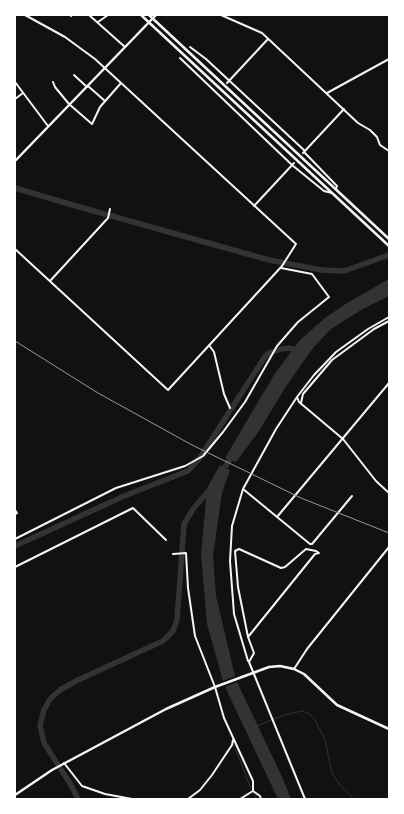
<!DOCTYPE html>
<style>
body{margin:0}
#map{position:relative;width:404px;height:814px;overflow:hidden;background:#111;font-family:Roboto,sans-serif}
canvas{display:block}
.frame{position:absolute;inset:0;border:16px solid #fff;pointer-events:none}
</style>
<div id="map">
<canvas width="404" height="814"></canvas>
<div class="frame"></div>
</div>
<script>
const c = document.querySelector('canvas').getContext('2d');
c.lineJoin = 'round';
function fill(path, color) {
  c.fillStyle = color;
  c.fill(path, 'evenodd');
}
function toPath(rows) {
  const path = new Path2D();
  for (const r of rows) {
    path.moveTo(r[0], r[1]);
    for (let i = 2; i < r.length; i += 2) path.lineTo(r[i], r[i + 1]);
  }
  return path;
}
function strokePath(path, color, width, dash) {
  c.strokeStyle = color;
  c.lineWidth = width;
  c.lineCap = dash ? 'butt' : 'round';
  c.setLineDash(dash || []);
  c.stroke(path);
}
fill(toPath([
 [389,279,389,296,361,310,331,329,313,348,285,388,259,431,236,462,225,458,274,375,299,341,325,318,347,303],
 [220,465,230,470,222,493,213,556,216,596,235,676,223,681,207,624,201,555,207,488],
 [237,682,283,779,291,799,278,799,225,687]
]), '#333');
strokePath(toPath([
 [15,191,17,188],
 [257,726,284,715,302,711,310,714,315,720,325,740,332,773,340,785,354,799],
 [234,745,251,789],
 [254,794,256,799]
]), '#333', 1);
strokePath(toPath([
 [15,188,76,206,269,260,322,270,344,271,389,255],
 [220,474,233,455],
 [15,546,124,496,188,471,199,459,264,358,269,353,281,349,290,348,299,351],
 [78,799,71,785,44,743,40,725,44,710,50,699,60,690,78,680,163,641,173,631,177,620,184,524,193,509,211,488]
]), '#333', 5.5);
strokePath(toPath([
 [89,15,125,47],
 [221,15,262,33,358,123,370,130,377,137,380,145,389,151],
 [71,16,72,15],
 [98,22,108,15],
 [190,47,206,59,305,151],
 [180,58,292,165,324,191,332,193],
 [74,75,87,87],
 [15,82,48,126],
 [53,82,55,87,69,104,92,124,100,107,121,83],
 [227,83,268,39],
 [88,86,105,101],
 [327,93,389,59],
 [15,99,23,93],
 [304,152,337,186,336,189],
 [303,153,344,109],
 [254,206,294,163],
 [15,249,168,390,282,266,296,244,95,59,65,37,25,15],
 [50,281,108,218,110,209],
 [209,345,214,352,224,394,230,408],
 [297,397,299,402,343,439,376,481,389,493],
 [301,403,303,394,332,360,374,329,389,321],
 [243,489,310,544,312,544,352,496],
 [15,510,17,513,15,514],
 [277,517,389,383],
 [15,539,116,488,185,466,203,456,223,432,245,402,277,346,298,322,329,297,312,274,281,268],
 [173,554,186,553,188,588,195,636,215,687,224,718,253,781,253,791],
 [15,567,133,508,166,540],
 [248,637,315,554,319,553,316,551,306,549,285,567,281,568,239,549,235,551,238,587,248,637,254,653,249,662,305,799],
 [248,661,234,614,230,561,232,526,243,489,276,429,297,397,314,375,336,352,368,329,389,317],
 [64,763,82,786,105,794,132,799],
 [253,791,260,796,261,799],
 [188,799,200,790,212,775,232,745,233,740],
 [240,799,253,791]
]), '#f5f5f5', 2);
strokePath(toPath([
 [294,669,307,649,389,547]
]), '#f5f5f5', 2);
strokePath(toPath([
 [15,161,156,15],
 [15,795,52,770,166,709,215,687,269,667,280,666,294,669,304,674,337,705,389,729]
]), '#f5f5f5', 2.5);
strokePath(toPath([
 [141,15,389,246],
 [149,15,389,239]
]), '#f5f5f5', 2.5);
strokePath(toPath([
 [15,341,98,393,192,445,301,498,389,533]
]), '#9a9a9a', 1);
</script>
